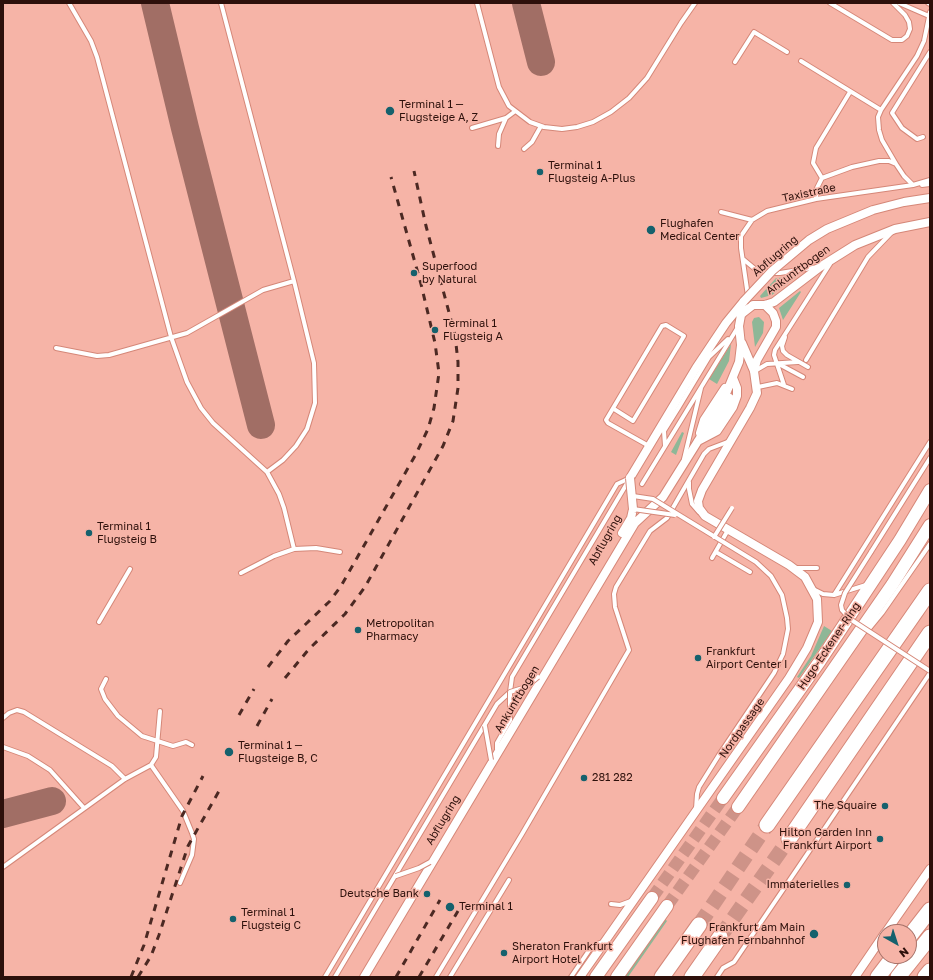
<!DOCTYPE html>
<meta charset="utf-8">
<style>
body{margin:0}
#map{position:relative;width:933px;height:980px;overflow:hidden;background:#f6b4a7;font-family:"Golos Text",sans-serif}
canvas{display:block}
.frame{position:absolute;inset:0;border:4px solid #2d100b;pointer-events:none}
.north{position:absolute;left:877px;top:924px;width:40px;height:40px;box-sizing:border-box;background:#f6b4a7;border:1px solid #a67269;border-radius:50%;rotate:141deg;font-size:11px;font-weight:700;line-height:16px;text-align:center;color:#2d100b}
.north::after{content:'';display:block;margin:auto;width:14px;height:18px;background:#15616d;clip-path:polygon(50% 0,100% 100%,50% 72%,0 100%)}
</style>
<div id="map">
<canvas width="933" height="980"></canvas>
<div class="frame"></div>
<div class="north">N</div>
</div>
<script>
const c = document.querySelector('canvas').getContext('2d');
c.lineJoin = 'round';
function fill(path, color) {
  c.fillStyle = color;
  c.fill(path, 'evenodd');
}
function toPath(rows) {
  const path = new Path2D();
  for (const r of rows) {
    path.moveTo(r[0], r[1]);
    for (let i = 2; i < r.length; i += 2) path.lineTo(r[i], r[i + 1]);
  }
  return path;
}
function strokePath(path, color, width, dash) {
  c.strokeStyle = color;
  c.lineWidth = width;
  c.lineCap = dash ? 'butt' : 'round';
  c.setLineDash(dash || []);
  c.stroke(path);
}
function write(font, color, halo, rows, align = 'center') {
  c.font = font + ' "Golos Text",sans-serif';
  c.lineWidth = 3;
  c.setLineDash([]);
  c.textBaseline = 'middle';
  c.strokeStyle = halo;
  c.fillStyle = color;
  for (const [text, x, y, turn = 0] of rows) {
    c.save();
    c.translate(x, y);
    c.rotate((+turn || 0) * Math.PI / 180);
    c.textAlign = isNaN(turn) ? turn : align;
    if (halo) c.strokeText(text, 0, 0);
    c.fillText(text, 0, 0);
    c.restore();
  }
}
fill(toPath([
 [796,277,772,295,761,298,760,296,776,278],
 [800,291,801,292,783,320,779,308],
 [759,317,764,322,763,333,755,347,752,322,754,318],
 [731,344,729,361,717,384,709,379],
 [682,432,684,433,676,455,671,452],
 [824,626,832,631,799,678,797,677,811,656],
 [665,919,667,921,628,977,623,977]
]), '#8eb797');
strokePath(toPath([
 [155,3,185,128,261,425],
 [526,3,541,62],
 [3,814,52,801]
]), '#a16e65', 28);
strokePath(toPath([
 [652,898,723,798],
 [667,906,738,807]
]), '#ce9388', 12, [12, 6]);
strokePath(toPath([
 [699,925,767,825],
 [720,937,789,839]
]), '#ce9388', 15, [15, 8]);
const lane = toPath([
 [69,3,91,41,97,57,171,337,187,382,201,408,213,423,267,472,279,494,284,508,294,549],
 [221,3,294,281,314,363,315,403,307,429,296,446,283,460,267,472],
 [477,3,499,87,509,106,530,122,544,127,562,129,577,127,593,122,611,112,629,98,647,78,681,23,695,3],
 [830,3,892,40,902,40,907,36,910,29,909,22,905,15,893,3],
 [899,3,929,16],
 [928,3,930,4],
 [801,61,881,110],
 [735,62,754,32,787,52],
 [472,128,506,118,514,112],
 [923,137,917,139,902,128,892,113,930,52],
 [498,146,499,134,506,118],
 [524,149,532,142,541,126],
 [896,164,882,140,879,130,878,117,881,110,917,56,924,41,930,12],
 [822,178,813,163,816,148,850,92],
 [922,185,930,184],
 [816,199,816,190,822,178,852,167,879,161,889,161,896,164,904,176,913,185],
 [721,212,752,220],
 [743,259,755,269,770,273,780,273,818,267],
 [748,296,741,248,741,236,752,220,767,211,816,199,913,185,930,180],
 [785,337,782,346,783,351,787,355,808,367],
 [56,348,97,356,109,355,187,333,263,290,294,281],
 [806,360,868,257,892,232],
 [777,363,803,377],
 [755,371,767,364,798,362],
 [784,385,774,355,775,350,830,264],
 [758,387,777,383,792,389],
 [614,409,633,421,684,336,666,325,662,326,606,420,608,423,649,446],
 [665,446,664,431,679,407,709,357,728,339],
 [684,459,701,388],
 [689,482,689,489,692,504,699,512],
 [642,484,738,327],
 [716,552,750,572],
 [871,552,930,458],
 [712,558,728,530],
 [797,568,817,568],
 [241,573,274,556,294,549,316,548,340,552],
 [813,589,823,594,834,595,866,585],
 [834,595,930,442],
 [99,622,130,569],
 [868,630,882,613,930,544],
 [106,679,101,689,105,699,118,716,142,736,173,746,186,742,192,745],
 [3,718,9,713,17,710,24,712,112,766,125,779],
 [3,747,28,756,50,770,84,808],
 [497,749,497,743,510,720],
 [151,765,183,811,192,833,194,839,192,855,180,883],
 [696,809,697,794,699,787,719,755],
 [3,867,125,779,151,765,156,757,160,711],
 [611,904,620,905,631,901],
 [325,977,617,484,630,478],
 [335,977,497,704,510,692,512,677,629,480],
 [436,977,522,834,629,650,615,607,614,594,616,587,650,531,667,518,704,454,709,449,730,441],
 [450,977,509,880],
 [571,977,590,949,597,944,604,942],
 [717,977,723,968,734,962,930,673]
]);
const street = toPath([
 [754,371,757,360,776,327,776,321,773,313,765,305],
 [700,433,704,420,725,388],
 [707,434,730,398],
 [698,441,717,431,733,407,737,396,737,388,733,378],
 [630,478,696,368,726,323,744,301],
 [622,533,631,518,633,509],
 [886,932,930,869],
 [364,977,635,523,663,497,723,401,739,362,741,345,739,326,741,315,744,312,753,305,765,305,774,302,820,267,855,245,895,229,930,222],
 [580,977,789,678,807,648,818,622,817,599,805,577,789,565,705,516,699,508,698,501,702,490,750,408,757,393,754,371,742,343],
 [855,977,885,933]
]);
const secondary = toPath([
 [723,798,820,661,900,540,930,490],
 [738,807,892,585,930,525],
 [596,977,652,898],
 [617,977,667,906]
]);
const highway = toPath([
 [767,825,930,591],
 [789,839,930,633],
 [909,937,930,910],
 [662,977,699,925],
 [692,977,720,937],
 [878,977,894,956],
 [898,977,930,937],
 [925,977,930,971]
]);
strokePath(lane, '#d58778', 6);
strokePath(street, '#d58778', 10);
strokePath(secondary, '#d58778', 14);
strokePath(highway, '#d58778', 17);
strokePath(lane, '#fff', 4);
strokePath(street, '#fff', 8);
strokePath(secondary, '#fff', 12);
strokePath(highway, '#fff', 15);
strokePath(toPath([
 [268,667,288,641,330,601,341,586,416,454,428,429,434,408,439,373,435,343,421,284,391,177],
 [285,678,309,649,345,614,365,587,443,446,453,421,458,388,458,362,455,335,426,226,414,171],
 [239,715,254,689],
 [257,726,272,699],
 [131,977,144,945,182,816,203,776],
 [138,977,151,956,159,935,188,846,219,791],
 [396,977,440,900],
 [419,977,458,911]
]), '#4c2923', 3, [7, 7]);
const laneBridge = toPath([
 [633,496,653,499,756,562,771,576,782,595,787,618,788,629,783,654,774,673,719,755],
 [633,509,675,515],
 [714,537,732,508],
 [871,552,845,593,841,605,842,610,850,619,930,671],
 [510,720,510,692,526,687,538,677],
 [485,726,491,760],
 [396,876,419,868,430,862]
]);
const streetBridge = toPath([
 [744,301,772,271,809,240,827,229,873,210,904,202,930,198],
 [630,478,633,509]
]);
strokePath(laneBridge, '#d58778', 6, []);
strokePath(streetBridge, '#d58778', 10, []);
strokePath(laneBridge, '#fff', 4);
strokePath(streetBridge, '#fff', 8);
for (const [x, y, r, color] of [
 [390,111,5,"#15616d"],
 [540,172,4,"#15616d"],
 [651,230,5,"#15616d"],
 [414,273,4,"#15616d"],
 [435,330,4,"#15616d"],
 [89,533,4,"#15616d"],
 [358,630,4,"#15616d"],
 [698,658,4,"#15616d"],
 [229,752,5,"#15616d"],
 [584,778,4,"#15616d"],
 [885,806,4,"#15616d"],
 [880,839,4,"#15616d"],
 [847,885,4,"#15616d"],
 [427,894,4,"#15616d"],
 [450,907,5,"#15616d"],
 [233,919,4,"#15616d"],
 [814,934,5,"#15616d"],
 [504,953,4,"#15616d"]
]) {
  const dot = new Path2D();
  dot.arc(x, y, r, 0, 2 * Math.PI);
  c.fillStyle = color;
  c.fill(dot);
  strokePath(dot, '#f6b4a7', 1.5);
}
write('11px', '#2d100b', '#f6b4a7', [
 ["Terminal 1 —",399,105],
 ["Flugsteige A, Z",399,118],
 ["Terminal 1",548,166],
 ["Flugsteig A-Plus",548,179],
 ["Flughafen",660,224],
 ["Medical Center",660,237],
 ["Superfood",422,267],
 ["by Natural",422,280],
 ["Terminal 1",443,324],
 ["Flugsteig A",443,337],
 ["Terminal 1",97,527],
 ["Flugsteig B",97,540],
 ["Metropolitan",366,624],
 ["Pharmacy",366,637],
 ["Frankfurt",706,652],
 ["Airport Center I",706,665],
 ["Terminal 1 —",238,746],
 ["Flugsteige B, C",238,759],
 ["281 282",592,778],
 ["The Squaire",877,806,"right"],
 ["Hilton Garden Inn",872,833,"right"],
 ["Frankfurt Airport",872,846,"right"],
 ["Immaterielles",839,885,"right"],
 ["Deutsche Bank",419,894,"right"],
 ["Terminal 1",459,907],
 ["Terminal 1",241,913],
 ["Flugsteig C",241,926],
 ["Frankfurt am Main",805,928,"right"],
 ["Flughafen Fernbahnhof",805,941,"right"],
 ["Sheraton Frankfurt",512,947],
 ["Airport Hotel",512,960]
], 'left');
write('11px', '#2d100b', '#f6b4a7', [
 ["Taxistraße",809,193,-12],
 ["Abflugring",775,256,-41],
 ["Ankunftbogen",798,270,-36],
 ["Abflugring",605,540,-61],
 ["Hugo-Eckener-Ring",829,646,-56],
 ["Ankunftbogen",517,699,-59],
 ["Nordpassage",742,728,-55],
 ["Abflugring",443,820,-59]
]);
</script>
